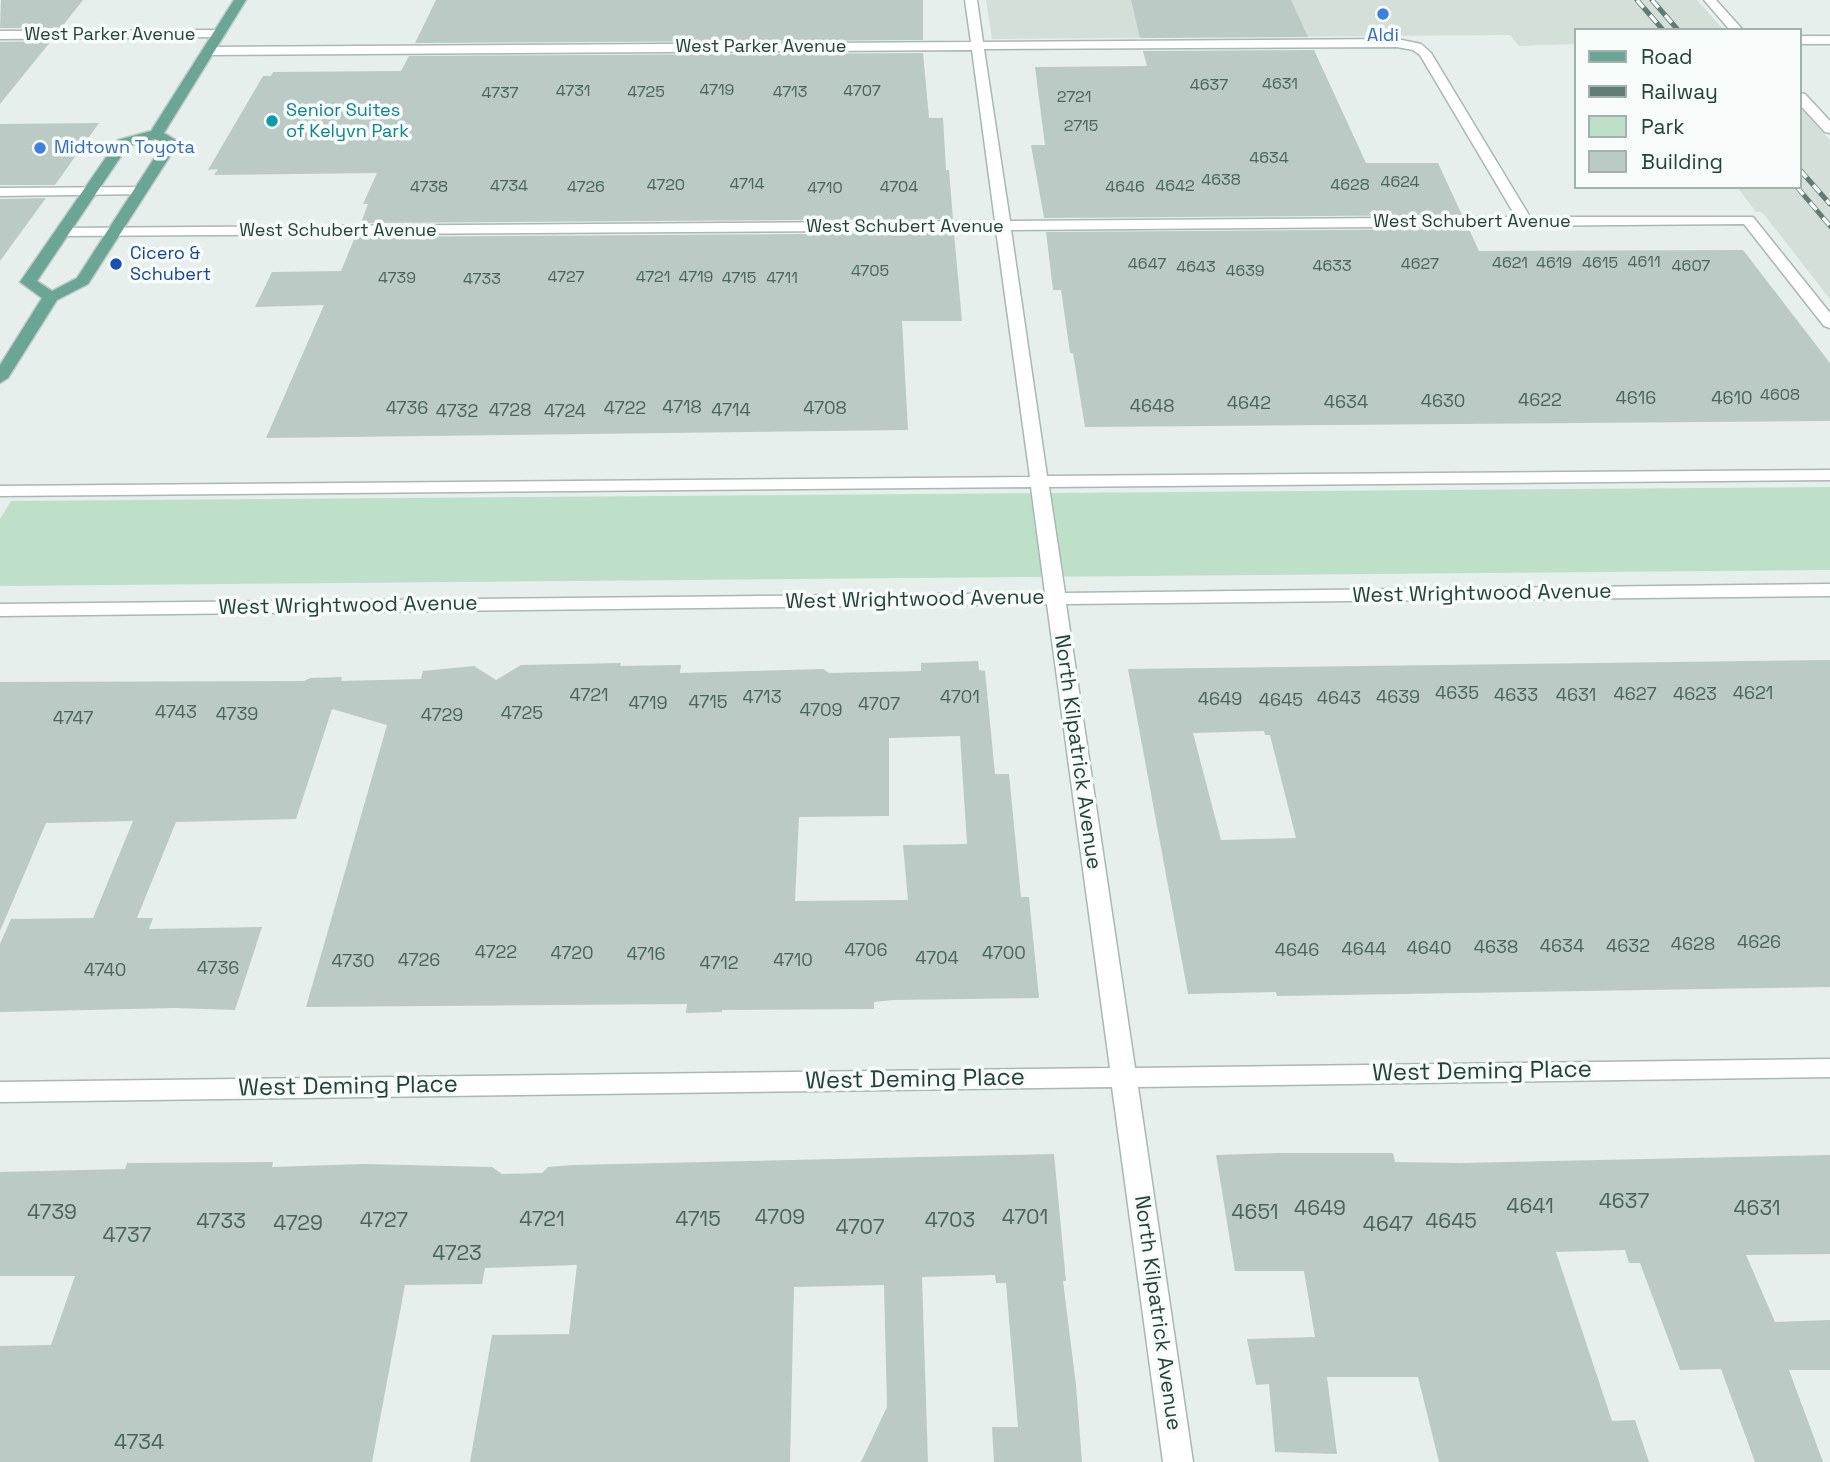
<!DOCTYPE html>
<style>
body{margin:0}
#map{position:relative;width:1830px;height:1462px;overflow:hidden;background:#e6efeb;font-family:"Space Grotesk",sans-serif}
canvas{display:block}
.legend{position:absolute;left:1574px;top:28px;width:228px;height:161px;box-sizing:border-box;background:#f7fbf9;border:2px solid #a3b1ad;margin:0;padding:9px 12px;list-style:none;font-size:21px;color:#24423a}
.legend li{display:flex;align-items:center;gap:14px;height:35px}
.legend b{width:35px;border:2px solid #a3b1ad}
</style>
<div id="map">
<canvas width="1830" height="1462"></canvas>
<ul class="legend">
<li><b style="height:9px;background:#6aa596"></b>Road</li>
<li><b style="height:9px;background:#5f7d75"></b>Railway</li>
<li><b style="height:19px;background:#bfe0c8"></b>Park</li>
<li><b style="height:19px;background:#bbcac4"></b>Building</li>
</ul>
</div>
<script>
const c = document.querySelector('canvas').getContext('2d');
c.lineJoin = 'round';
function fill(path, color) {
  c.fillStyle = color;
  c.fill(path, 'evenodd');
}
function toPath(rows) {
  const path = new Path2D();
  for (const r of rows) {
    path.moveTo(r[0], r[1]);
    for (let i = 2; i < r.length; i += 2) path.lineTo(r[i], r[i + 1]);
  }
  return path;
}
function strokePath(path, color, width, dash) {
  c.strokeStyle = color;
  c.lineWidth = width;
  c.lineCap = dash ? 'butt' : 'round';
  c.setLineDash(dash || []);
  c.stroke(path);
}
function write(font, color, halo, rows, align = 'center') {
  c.font = font + ' "Space Grotesk",sans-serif';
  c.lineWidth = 7;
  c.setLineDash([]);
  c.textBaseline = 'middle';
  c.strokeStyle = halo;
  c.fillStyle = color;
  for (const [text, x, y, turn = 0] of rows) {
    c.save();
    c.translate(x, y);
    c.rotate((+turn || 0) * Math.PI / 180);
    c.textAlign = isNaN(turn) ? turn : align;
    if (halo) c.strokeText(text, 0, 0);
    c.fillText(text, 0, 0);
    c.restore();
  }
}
fill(toPath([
 [986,0,1697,0,1724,30,1576,30,1576,44,1519,46,1510,35,992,39],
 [1800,107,1830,140,1830,299,1762,212,1756,212,1737,187,1800,187]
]), '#d4dfda');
fill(toPath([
 [1830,487,1830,570,0,586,0,519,11,501]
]), '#bfe0c8');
fill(toPath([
 [1,0,83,0,61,28,0,28],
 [436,0,923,0,923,40,415,43],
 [1131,0,1291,0,1308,37,1140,38],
 [51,41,0,104,0,42],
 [1314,50,1366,163,1438,163,1462,215,1044,218,1031,145,1045,145,1035,67,1147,66,1143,51],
 [923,53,929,118,943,118,946,170,949,170,953,219,361,223,368,204,363,204,377,173,214,175,218,169,208,170,263,76,271,76,273,72,401,71,409,56],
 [99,123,55,185,0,185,0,124],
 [46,198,0,261,0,199],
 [1469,229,1479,251,1743,250,1830,363,1830,421,1085,427,1073,353,1070,353,1061,290,1053,290,1046,232],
 [954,233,962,321,902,321,908,430,266,438,324,305,255,307,272,272,341,271,355,237],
 [1830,660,1830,987,1277,996,1276,992,1188,994,1128,669],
 [1264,731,1265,735,1270,735,1296,838,1221,840,1193,733],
 [978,661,979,670,985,671,995,774,1009,774,1021,897,1029,897,1039,998,893,1000,874,1002,874,1009,722,1010,722,1012,686,1013,687,1004,306,1007,387,725,332,709,296,819,176,822,137,918,153,918,149,929,262,927,235,1010,174,1008,0,1012,0,944,11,919,93,918,133,821,46,823,0,931,0,682,304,681,310,678,342,677,341,681,421,679,423,671,474,666,496,680,521,665,621,663,620,666,681,665,680,673,823,669,829,673,921,671,921,663],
 [960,736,967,844,903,845,908,900,795,901,799,817,889,816,889,738],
 [1278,1153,1393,1153,1395,1162,1461,1163,1830,1155,1830,1254,1746,1255,1775,1322,1830,1320,1830,1370,1789,1370,1823,1462,1755,1462,1721,1369,1680,1370,1640,1263,1629,1263,1625,1250,1556,1252,1612,1421,1635,1420,1649,1462,1439,1462,1418,1377,1327,1377,1337,1454,1275,1452,1269,1384,1256,1385,1247,1339,1315,1337,1304,1271,1235,1271,1216,1155],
 [1054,1154,1066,1281,1063,1281,1076,1385,1082,1462,994,1462,992,1427,1018,1427,1006,1283,996,1283,995,1275,922,1277,928,1462,861,1462,887,1407,884,1285,794,1287,790,1462,470,1462,492,1335,569,1334,577,1265,485,1268,482,1284,405,1285,372,1462,0,1462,0,1346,51,1345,75,1276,0,1276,0,1172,125,1169,127,1163,273,1162,272,1167,363,1164,492,1167,502,1174,542,1173,548,1167,574,1165]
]), '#bbcac4');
const minor = toPath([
 [965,0,977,0,983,42,1397,39,1421,44,1431,53,1530,217,1753,217,1830,313,1830,328,1824,326,1744,224,1011,230,1047,476,1830,470,1830,480,1049,487,1065,593,1830,584,1830,596,1066,604,1135,1068,1830,1059,1830,1077,1138,1087,1193,1462,1163,1462,1112,1087,0,1102,0,1082,1110,1068,1047,604,0,616,0,604,1045,593,1031,487,0,496,0,486,1030,477,996,230,62,236,55,232,62,228,995,221,972,50,208,55,202,51,208,47,971,42,965,0],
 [1397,47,1413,50,1420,55,1516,217,1010,221,984,49,1397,47],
 [1704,0,1716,0,1743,30,1730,30,1704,0],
 [219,30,225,34,223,37,0,39,0,31,219,30],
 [1800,36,1830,36,1830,44,1800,44,1800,36],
 [1800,93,1805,94,1830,121,1830,133,1825,132,1800,105,1800,93],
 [140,187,145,188,145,194,0,196,0,188,140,187]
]);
const primary = toPath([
 [234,0,246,0,164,133,179,142,88,284,57,300,8,378,0,383,0,365,42,298,20,282,118,140,151,131,234,0],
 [155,139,164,143,77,278,52,291,37,281,128,146,155,139]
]);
strokePath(minor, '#a8b8b2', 3);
strokePath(primary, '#c2cac8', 3);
fill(minor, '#fff');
fill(primary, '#6aa596');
const rail = toPath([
 [1637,0,1663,30],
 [1652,0,1678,30],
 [1800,170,1830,204],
 [1797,187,1830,226]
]);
strokePath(rail, '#5f7d75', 5);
strokePath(rail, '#f7fbf9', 3.5, [10]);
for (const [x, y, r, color] of [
 [1383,14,7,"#3f7fe0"],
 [272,121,7,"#0f9aa8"],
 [40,148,7,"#3f7fe0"],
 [116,264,7,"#1a4fb4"]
]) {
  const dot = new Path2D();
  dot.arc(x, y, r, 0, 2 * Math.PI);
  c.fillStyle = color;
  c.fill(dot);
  strokePath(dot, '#f7fbf9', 2.5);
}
write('16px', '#4a645c', null, [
 ["4631",1280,85],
 ["4637",1209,86],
 ["4719",717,91],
 ["4731",573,92],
 ["4707",862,92],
 ["4725",646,93],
 ["4713",790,93],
 ["4737",500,94],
 ["2721",1074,98],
 ["2715",1081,127],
 ["4634",1269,159],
 ["4638",1221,181],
 ["4624",1400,183],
 ["4714",747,185],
 ["4720",666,186],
 ["4628",1350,186],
 ["4734",509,187],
 ["4642",1175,187],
 ["4738",429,188],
 ["4726",586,188],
 ["4704",899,188],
 ["4646",1125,188],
 ["4710",825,189],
 ["4611",1644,263],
 ["4621",1510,264],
 ["4619",1554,264],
 ["4615",1600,264],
 ["4647",1147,265],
 ["4627",1420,265],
 ["4633",1332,267],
 ["4607",1691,267],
 ["4643",1196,268],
 ["4705",870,272],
 ["4639",1245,272],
 ["4727",566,278],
 ["4721",653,278],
 ["4719",696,278],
 ["4739",397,279],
 ["4715",739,279],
 ["4711",782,279],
 ["4733",482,280],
 ["4608",1780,396]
]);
write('18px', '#24423a', '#f7fbf9', [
 ["West Parker Avenue",110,35],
 ["West Parker Avenue",761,47],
 ["West Schubert Avenue",1472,222],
 ["West Schubert Avenue",905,227],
 ["West Schubert Avenue",338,231]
]);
write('18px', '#366cbe', '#f7fbf9', [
 ["Aldi",1383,36],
 ["Midtown Toyota",54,148,"left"]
]);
write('18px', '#0d838f', '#f7fbf9', [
 ["Senior Suites",286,111],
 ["of Kelyvn Park",286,132]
], 'left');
write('18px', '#164399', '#f7fbf9', [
 ["Cicero &",130,254],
 ["Schubert",130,275]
], 'left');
write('18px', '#4a645c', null, [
 ["4616",1636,399],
 ["4610",1732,399],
 ["4622",1540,401],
 ["4630",1443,402],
 ["4634",1346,403],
 ["4642",1249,404],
 ["4648",1152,407],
 ["4718",682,408],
 ["4736",407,409],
 ["4722",625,409],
 ["4708",825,409],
 ["4728",510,411],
 ["4714",731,411],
 ["4732",457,412],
 ["4724",565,412],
 ["4635",1457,694],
 ["4621",1753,694],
 ["4627",1635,695],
 ["4623",1695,695],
 ["4721",589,696],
 ["4633",1516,696],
 ["4631",1576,696],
 ["4713",762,698],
 ["4701",960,698],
 ["4639",1398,698],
 ["4643",1339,699],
 ["4649",1220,700],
 ["4645",1281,701],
 ["4715",708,703],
 ["4719",648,704],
 ["4707",879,705],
 ["4709",821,711],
 ["4743",176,713],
 ["4725",522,714],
 ["4739",237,715],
 ["4729",442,716],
 ["4747",73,719],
 ["4626",1759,943],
 ["4628",1693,945],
 ["4634",1562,947],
 ["4632",1628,947],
 ["4638",1496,948],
 ["4640",1429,949],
 ["4644",1364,950],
 ["4706",866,951],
 ["4646",1297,951],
 ["4722",496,953],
 ["4720",572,954],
 ["4700",1004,954],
 ["4716",646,955],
 ["4704",937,959],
 ["4726",419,961],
 ["4710",793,961],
 ["4730",353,962],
 ["4712",719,964],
 ["4736",218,969],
 ["4740",105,971]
]);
write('21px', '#24423a', '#f7fbf9', [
 ["West Wrightwood Avenue",1482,594,-1],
 ["West Wrightwood Avenue",915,600,-1],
 ["West Wrightwood Avenue",348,606,-1],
 ["North Kilpatrick Avenue",1077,752,82],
 ["North Kilpatrick Avenue",1157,1313,82]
]);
write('21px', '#4a645c', null, [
 ["4637",1624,1202],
 ["4641",1530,1207],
 ["4649",1320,1209],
 ["4631",1757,1209],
 ["4739",52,1213],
 ["4651",1255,1213],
 ["4709",780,1218],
 ["4701",1025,1218],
 ["4721",542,1220],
 ["4715",698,1220],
 ["4727",384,1221],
 ["4703",950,1221],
 ["4733",221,1222],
 ["4645",1451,1222],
 ["4729",298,1224],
 ["4647",1388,1225],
 ["4707",860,1228],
 ["4737",127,1236],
 ["4723",457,1254],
 ["4734",139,1443]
]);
write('24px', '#24423a', '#f7fbf9', [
 ["West Deming Place",1482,1072,-1],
 ["West Deming Place",915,1080,-1],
 ["West Deming Place",348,1087,-1]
]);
</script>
